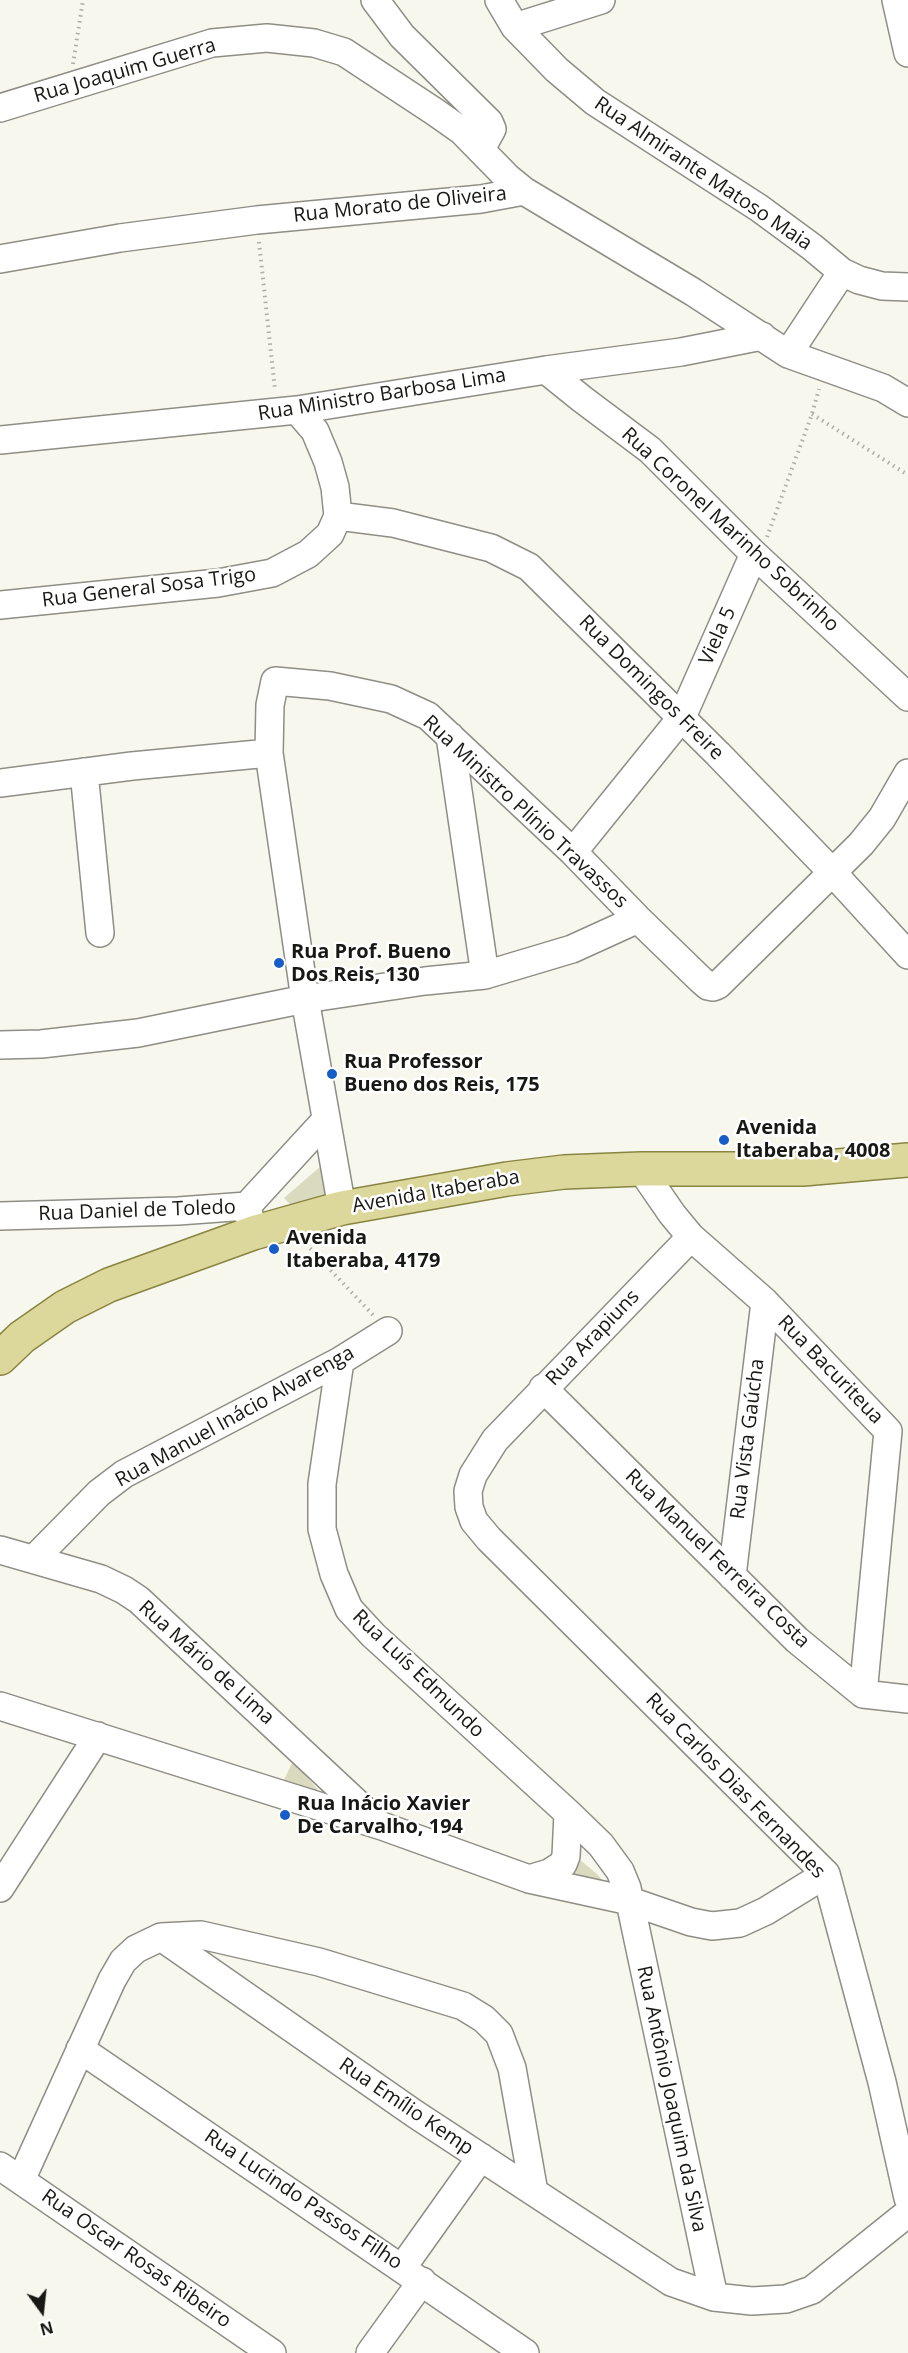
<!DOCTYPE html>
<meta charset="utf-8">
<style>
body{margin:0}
#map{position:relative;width:908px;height:2353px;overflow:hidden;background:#f7f7ee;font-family:"Open Sans",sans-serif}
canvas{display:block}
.north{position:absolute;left:12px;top:2281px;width:60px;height:60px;-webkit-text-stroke:4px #fff;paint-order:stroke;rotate:165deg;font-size:16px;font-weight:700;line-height:24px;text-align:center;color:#181815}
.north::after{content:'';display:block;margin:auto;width:21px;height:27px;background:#181815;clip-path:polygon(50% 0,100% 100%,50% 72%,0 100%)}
</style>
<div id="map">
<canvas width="908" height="2353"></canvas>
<div class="north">N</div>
</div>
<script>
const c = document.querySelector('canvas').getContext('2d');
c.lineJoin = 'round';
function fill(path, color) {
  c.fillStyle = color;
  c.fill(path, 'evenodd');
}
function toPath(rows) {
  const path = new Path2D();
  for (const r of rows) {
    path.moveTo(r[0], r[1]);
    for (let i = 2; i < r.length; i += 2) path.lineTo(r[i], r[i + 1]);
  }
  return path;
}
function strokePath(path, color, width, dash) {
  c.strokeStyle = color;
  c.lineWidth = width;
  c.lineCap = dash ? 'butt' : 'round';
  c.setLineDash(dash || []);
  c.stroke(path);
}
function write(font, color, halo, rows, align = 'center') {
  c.font = font + ' "Open Sans",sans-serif';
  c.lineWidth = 5;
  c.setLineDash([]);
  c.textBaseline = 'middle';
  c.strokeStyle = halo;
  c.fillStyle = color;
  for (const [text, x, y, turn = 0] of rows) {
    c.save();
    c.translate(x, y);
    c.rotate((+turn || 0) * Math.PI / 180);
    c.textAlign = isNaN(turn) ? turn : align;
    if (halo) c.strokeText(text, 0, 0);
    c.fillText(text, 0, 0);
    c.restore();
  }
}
fill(toPath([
 [321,1166,329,1206,299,1213,284,1198],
 [293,1761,352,1829,273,1803],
 [572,1853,598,1875,607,1886,578,1890,565,1869]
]), '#dadabf');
const minor = toPath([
 [375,0,402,36,489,122,492,129,481,149],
 [499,0,515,27,557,70,595,102,759,208,812,247,842,272,859,280,882,286,908,287],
 [896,0,908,53],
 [515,27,601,0],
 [0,108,212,43,267,38,314,43,344,52,435,112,462,131,508,178,524,191],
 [0,259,120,238,257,220,481,199,524,191,693,292,788,354,883,388,908,403],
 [788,354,842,272],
 [546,370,582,399,650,450,754,554,908,697],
 [0,440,297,410,546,370,681,352,762,336],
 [338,516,393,523,491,548,529,567,718,754,833,873,908,955],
 [0,605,218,583,272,573,308,554,330,534,338,516,335,487,328,462,315,431,297,410],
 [450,736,485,975],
 [84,772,100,933],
 [0,783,132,766,269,753],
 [573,852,682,717,754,554],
 [0,1045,41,1044,138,1033,305,999,425,981,485,975,572,949,638,919],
 [641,1169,672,1214,691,1237,765,1302,888,1431,863,1694],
 [247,1206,326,1120],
 [342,1208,305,999,269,753,270,705,275,681,330,686,391,699,428,716,573,852,638,919,701,980,708,986,713,987,718,985,861,844,882,818,908,773],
 [0,1216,178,1211,247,1206,253,1233],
 [691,1237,495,1440,473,1475,468,1491,469,1507,474,1521,489,1539,826,1874,882,2082,908,2198],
 [340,1361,322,1484,322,1529,334,1574,349,1609,373,1635,568,1813,601,1845,620,1871,627,1888,714,2297],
 [543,1388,797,1640,863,1694,908,1699],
 [0,1550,101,1579,124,1590,139,1600,376,1821],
 [34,1559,99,1493,124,1474,340,1361,388,1331],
 [732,1576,765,1302],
 [0,1706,382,1826,529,1879,630,1901,691,1922,712,1926,740,1923,766,1911,826,1874],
 [529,1879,549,1873,563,1864,566,1856,568,1813],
 [0,1888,98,1736],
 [161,1937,415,2114,671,2282,714,2297,752,2301,786,2299,812,2290,908,2213],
 [80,2049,525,2353],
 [0,2166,272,2353],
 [21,2180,112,1980,123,1961,136,1949,161,1937,201,1935,319,1962,463,2006,484,2019,499,2034,512,2068,534,2192],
 [402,2268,481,2157],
 [370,2353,422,2281]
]);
const major = toPath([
 [0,1358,22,1337,65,1307,109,1285,253,1233,342,1208,507,1179,564,1172,641,1169,803,1169,908,1160]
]);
strokePath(minor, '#8e8e85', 30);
strokePath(major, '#888441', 36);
strokePath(toPath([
 [73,64,83,0],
 [259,242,275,390],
 [812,414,908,475],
 [767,537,812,414,819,389],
 [306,1244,373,1315]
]), '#aeaea7', 4, [1.5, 4.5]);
strokePath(minor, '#fff', 27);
strokePath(major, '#dcd89b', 33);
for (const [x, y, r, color] of [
 [279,963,6,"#175dc8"],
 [332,1074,6,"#175dc8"],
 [724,1140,6,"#175dc8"],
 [274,1249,6,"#175dc8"],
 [285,1815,6,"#175dc8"]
]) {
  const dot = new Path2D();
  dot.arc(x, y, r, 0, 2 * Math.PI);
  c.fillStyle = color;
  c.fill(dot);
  strokePath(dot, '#fff', 2);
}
write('20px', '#181815', '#fff', [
 ["Rua Joaquim Guerra",125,71,-16],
 ["Rua Almirante Matoso Maia",703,174,34],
 ["Rua Morato de Oliveira",400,205,-6],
 ["Rua Ministro Barbosa Lima",382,395,-9],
 ["Rua Coronel Marinho Sobrinho",730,530,43],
 ["Rua General Sosa Trigo",149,588,-7],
 ["Viela 5",718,636,-66],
 ["Rua Domingos Freire",651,688,45],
 ["Rua Ministro Plínio Travassos",525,812,43],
 ["Avenida Itaberaba",436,1192,-10],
 ["Rua Daniel de Toledo",137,1211,-2],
 ["Rua Arapiuns",593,1338,-46],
 ["Rua Bacuriteua",830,1370,46],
 ["Rua Manuel Inácio Alvarenga",235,1417,-29],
 ["Rua Vista Gaúcha",748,1439,-83],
 ["Rua Manuel Ferreira Costa",717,1559,44],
 ["Rua Mário de Lima",206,1663,42],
 ["Rua Luís Edmundo",418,1674,44],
 ["Rua Carlos Dias Fernandes",735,1786,46],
 ["Rua Antônio Joaquim da Silva",671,2099,78],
 ["Rua Emílio Kemp",406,2107,34],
 ["Rua Lucindo Passos Filho",303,2200,34],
 ["Rua Oscar Rosas Ribeiro",136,2259,35]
]);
write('bold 20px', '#181815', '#fff', [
 ["Rua Prof. Bueno",291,952],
 ["Dos Reis, 130",291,975],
 ["Rua Professor",344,1062],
 ["Bueno dos Reis, 175",344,1085],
 ["Avenida",736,1128],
 ["Itaberaba, 4008",736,1151],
 ["Avenida",286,1238],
 ["Itaberaba, 4179",286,1261],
 ["Rua Inácio Xavier",297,1804],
 ["De Carvalho, 194",297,1827]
], 'left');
</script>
